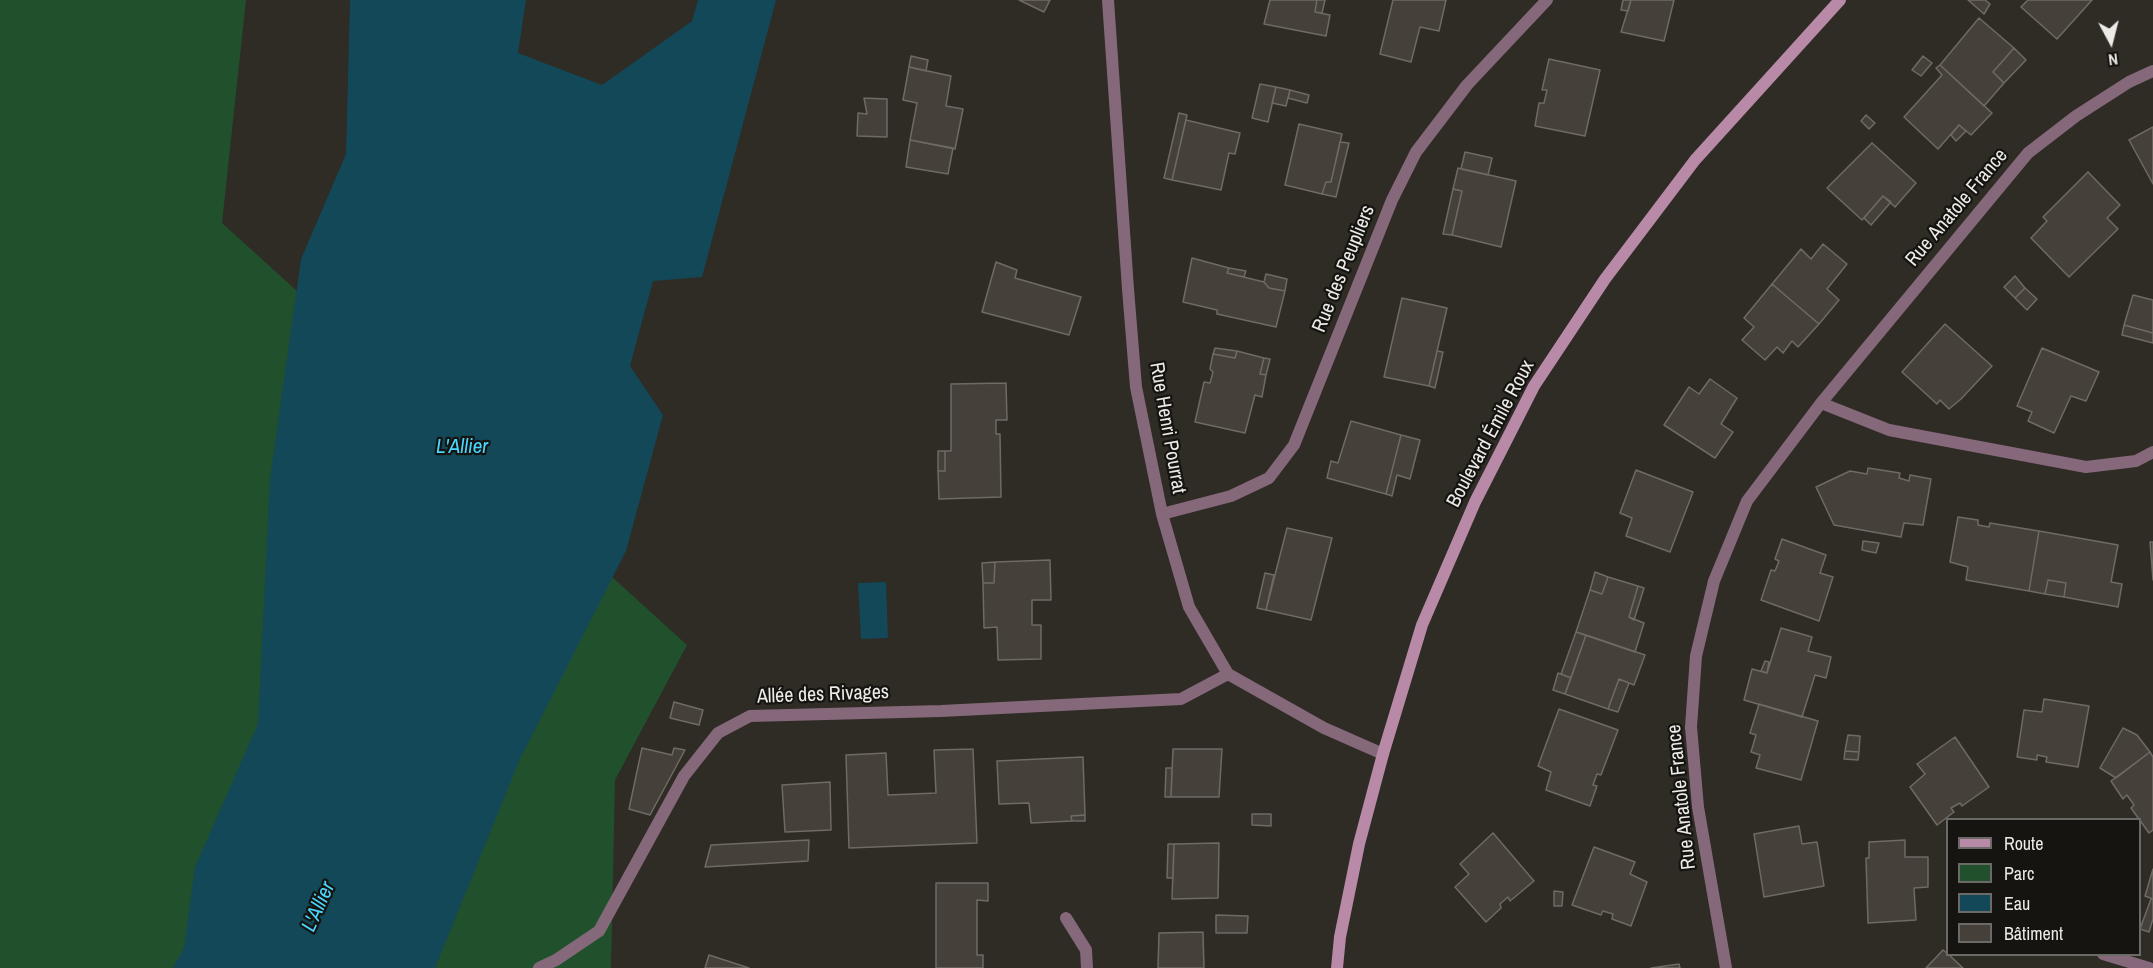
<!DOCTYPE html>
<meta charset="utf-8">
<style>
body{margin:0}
#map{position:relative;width:2153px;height:968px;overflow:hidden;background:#2f2b25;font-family:"Archivo Narrow",sans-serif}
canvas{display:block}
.legend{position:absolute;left:1946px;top:818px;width:195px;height:138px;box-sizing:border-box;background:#151411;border:2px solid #6b6a67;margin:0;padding:8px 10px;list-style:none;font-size:18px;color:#edebe7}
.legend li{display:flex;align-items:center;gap:12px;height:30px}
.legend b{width:30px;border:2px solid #6b6a67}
.north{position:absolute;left:2081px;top:12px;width:60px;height:60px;-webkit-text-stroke:4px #151411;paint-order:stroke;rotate:173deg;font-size:16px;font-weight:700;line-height:24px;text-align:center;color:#edebe7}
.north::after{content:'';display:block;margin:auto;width:21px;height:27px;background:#edebe7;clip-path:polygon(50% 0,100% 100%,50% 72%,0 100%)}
</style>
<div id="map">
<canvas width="2153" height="968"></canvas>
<ul class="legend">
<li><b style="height:8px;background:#b88aa7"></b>Route</li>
<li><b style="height:16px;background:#21502d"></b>Parc</li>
<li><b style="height:16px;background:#124858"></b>Eau</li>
<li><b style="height:16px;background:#45403a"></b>Bâtiment</li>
</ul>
<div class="north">N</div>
</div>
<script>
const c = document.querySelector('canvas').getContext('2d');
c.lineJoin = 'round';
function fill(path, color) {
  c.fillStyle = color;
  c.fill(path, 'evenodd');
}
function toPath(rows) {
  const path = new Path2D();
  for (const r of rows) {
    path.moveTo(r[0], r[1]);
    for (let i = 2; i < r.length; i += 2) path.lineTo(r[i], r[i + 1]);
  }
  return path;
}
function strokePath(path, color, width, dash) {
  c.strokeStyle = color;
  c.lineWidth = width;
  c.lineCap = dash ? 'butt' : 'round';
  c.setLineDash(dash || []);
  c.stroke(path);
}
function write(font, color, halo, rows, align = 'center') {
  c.font = font + ' "Archivo Narrow",sans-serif';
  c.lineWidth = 4.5;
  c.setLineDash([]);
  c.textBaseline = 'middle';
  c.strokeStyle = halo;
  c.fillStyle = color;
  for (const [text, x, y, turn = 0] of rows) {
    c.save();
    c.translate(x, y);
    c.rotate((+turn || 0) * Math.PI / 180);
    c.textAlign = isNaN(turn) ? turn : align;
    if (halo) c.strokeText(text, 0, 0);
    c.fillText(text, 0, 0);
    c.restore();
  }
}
fill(toPath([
 [0,0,246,0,222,223,687,645,615,780,611,968,0,968]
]), '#21502d');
fill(toPath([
 [350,0,526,0,518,53,602,85,692,21,698,0,776,0,702,277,653,281,630,366,663,415,626,551,520,759,435,968,173,968,184,948,195,867,258,724,270,479,301,259,346,154],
 [886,582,888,638,861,639,858,583]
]), '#124858');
const building = toPath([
 [1019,0,1050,0,1044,12,1019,0],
 [1270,0,1317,0,1315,12,1330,15,1326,36,1264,24,1270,0],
 [1317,0,1325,0,1322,13,1315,12,1317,0],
 [1393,0,1446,0,1439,31,1420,27,1411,62,1380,54,1393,0],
 [1623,0,1631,0,1628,11,1621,10,1623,0],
 [1631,0,1674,0,1664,41,1621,32,1631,0],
 [1968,0,1985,0,1990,4,1984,14,1968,0],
 [2028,0,2092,0,2057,39,2021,7,2028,0],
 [1979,18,2014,48,1993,72,2004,83,1984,106,1940,65,1979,18],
 [2014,48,2026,60,2004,83,1993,72,2014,48],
 [911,56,928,60,926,71,909,67,911,56],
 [1923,56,1932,63,1921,76,1912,70,1923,56],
 [1549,59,1600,70,1585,136,1535,126,1539,103,1544,103,1547,90,1542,90,1549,59],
 [1940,65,1992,113,1971,135,1959,125,1938,149,1904,117,1942,75,1936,68,1940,65],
 [909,67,951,76,946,106,963,109,955,149,910,140,917,103,903,100,909,67],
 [1260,84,1276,87,1268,122,1252,118,1260,84],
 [1276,87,1290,90,1286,106,1272,103,1276,87],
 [1290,90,1309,95,1307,103,1288,98,1290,90],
 [864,98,887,99,887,137,857,136,858,113,867,114,864,98],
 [1179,113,1187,115,1172,180,1164,178,1179,113],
 [1866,115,1875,123,1869,129,1861,121,1866,115],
 [1186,120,1240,133,1235,154,1229,153,1221,190,1172,180,1186,120],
 [1299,124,1342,134,1331,182,1326,182,1322,194,1285,185,1299,124],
 [1959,125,1966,131,1956,141,1951,135,1959,125],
 [2153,127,2153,184,2129,140,2153,127],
 [910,140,953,148,948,174,906,167,910,140],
 [1340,142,1349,143,1336,197,1322,194,1326,182,1331,182,1340,142],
 [1872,143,1916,183,1895,207,1883,196,1862,220,1827,188,1872,143],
 [1465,152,1492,158,1488,175,1461,169,1465,152],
 [1458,168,1516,181,1501,247,1452,235,1462,191,1453,189,1458,168],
 [2088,172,2120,205,2107,218,2118,229,2069,277,2031,238,2047,221,2043,217,2088,172],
 [1453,189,1462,191,1452,235,1443,234,1453,189],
 [1883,196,1891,202,1871,225,1864,218,1883,196],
 [1823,244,1847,264,1827,289,1839,300,1819,324,1772,284,1801,249,1811,259,1823,244],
 [1192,258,1229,268,1227,273,1264,282,1269,288,1285,291,1276,327,1217,314,1217,310,1183,302,1192,258],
 [996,262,1017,270,1015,278,1081,297,1069,335,982,312,996,262],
 [1229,268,1246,271,1244,277,1227,273,1229,268],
 [1266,274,1287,279,1285,291,1269,288,1264,282,1266,274],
 [2015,276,2025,288,2015,298,2004,287,2015,276],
 [1772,284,1819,324,1798,347,1792,341,1783,353,1777,347,1765,360,1742,340,1754,327,1744,318,1772,284],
 [2025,288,2037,299,2027,310,2015,298,2025,288],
 [2133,295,2153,300,2153,333,2124,325,2133,295],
 [1402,298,1447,308,1429,386,1384,377,1402,298],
 [1945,324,1992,366,1961,399,1949,409,1940,400,1937,404,1902,372,1945,324],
 [2124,325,2153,333,2153,343,2122,335,2124,325],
 [1215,348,1237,351,1235,358,1213,354,1215,348],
 [2042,348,2099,372,2086,401,2071,396,2054,433,2028,421,2032,412,2017,406,2042,348],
 [1237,351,1264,358,1260,374,1266,375,1262,397,1255,395,1245,433,1195,422,1204,382,1210,383,1213,372,1210,369,1213,354,1235,358,1237,351],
 [1437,351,1443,352,1435,388,1429,386,1437,351],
 [1264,358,1270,359,1266,375,1260,374,1264,358],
 [1710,379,1737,398,1721,424,1733,432,1715,458,1664,425,1689,387,1699,394,1710,379],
 [1006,383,1007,420,996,420,996,434,1000,434,1001,497,939,499,938,471,945,471,945,451,951,451,951,384,1006,383],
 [1351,421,1401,435,1386,494,1327,478,1331,461,1338,463,1351,421],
 [1401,435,1420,440,1410,479,1397,475,1392,496,1386,494,1401,435],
 [938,451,945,451,945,471,938,471,938,451],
 [1868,468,1900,473,1899,478,1909,481,1910,475,1931,479,1923,525,1904,523,1901,537,1834,525,1816,487,1850,471,1867,474,1868,468],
 [1636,470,1693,492,1670,552,1626,536,1632,518,1620,513,1636,470],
 [1958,517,1978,520,1978,525,1989,527,1990,523,2039,531,2029,591,1966,580,1968,567,1950,562,1958,517],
 [1287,528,1332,538,1311,620,1266,610,1287,528],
 [2039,531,2118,545,2111,582,2122,584,2118,607,2064,597,2066,583,2048,580,2045,594,2029,591,2039,531],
 [1782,539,1826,555,1820,573,1833,577,1819,621,1761,600,1771,570,1775,571,1779,561,1775,559,1782,539],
 [1863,541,1879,543,1876,553,1862,550,1863,541],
 [2150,542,2153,542,2153,580,2150,542],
 [1050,560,1051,600,1032,600,1032,625,1041,625,1041,659,998,660,997,627,984,628,983,583,994,583,995,562,1050,560],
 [995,562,994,583,983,583,982,563,995,562],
 [1595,572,1608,577,1602,594,1590,590,1595,572],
 [1265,573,1274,575,1266,610,1257,608,1265,573],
 [1608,577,1638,586,1629,617,1644,623,1635,652,1576,632,1590,590,1602,594,1608,577],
 [2048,580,2066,583,2064,597,2045,594,2048,580],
 [1638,586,1644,588,1634,620,1629,617,1638,586],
 [1781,628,1812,637,1808,651,1831,657,1826,678,1815,675,1802,717,1744,700,1752,669,1767,673,1781,628],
 [1576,632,1586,635,1571,678,1561,674,1576,632],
 [1586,635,1645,655,1634,685,1619,679,1608,709,1565,694,1586,635],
 [1765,661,1769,662,1767,673,1761,671,1765,661],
 [1558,673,1571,678,1565,694,1553,690,1558,673],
 [1619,679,1629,683,1618,712,1608,709,1619,679],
 [2044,699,2089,706,2078,767,2046,762,2047,757,2037,755,2037,760,2017,757,2024,710,2042,712,2044,699],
 [674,702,703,710,699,725,670,718,674,702],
 [1759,704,1818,721,1801,780,1756,768,1760,755,1751,752,1756,735,1750,733,1759,704],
 [1559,709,1618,730,1601,775,1597,774,1593,785,1597,786,1590,806,1546,790,1551,772,1538,766,1559,709],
 [2123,728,2137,735,2150,752,2116,778,2100,768,2123,728],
 [1848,735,1860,736,1859,752,1845,751,1848,735],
 [1955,737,1989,787,1962,806,1960,803,1951,808,1954,812,1937,825,1910,787,1925,774,1917,764,1955,737],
 [642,748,672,755,674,748,685,750,650,815,629,809,642,748],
 [973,749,977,843,849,848,846,755,886,753,888,795,936,793,934,750,973,749],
 [1173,749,1222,749,1219,797,1171,797,1173,749],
 [1845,751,1859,752,1858,760,1844,759,1845,751],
 [2150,752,2153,757,2153,830,2149,833,2131,808,2134,805,2127,795,2123,799,2111,781,2150,752],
 [1083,757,1085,815,1071,816,1072,821,1031,823,1029,803,999,804,997,761,1083,757],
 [1166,768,1172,768,1171,797,1165,797,1166,768],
 [830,782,831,830,785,832,782,785,830,782],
 [1252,814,1271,814,1271,826,1252,825,1252,814],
 [1085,815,1085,821,1072,821,1071,816,1085,815],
 [1799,826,1802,844,1817,842,1824,886,1764,897,1754,834,1799,826],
 [1493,833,1534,881,1510,901,1508,897,1500,904,1501,908,1486,922,1455,887,1469,874,1460,864,1493,833],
 [809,840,808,861,705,867,711,845,809,840],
 [1905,840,1905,857,1928,857,1928,887,1914,888,1916,920,1868,923,1866,858,1869,858,1869,842,1905,840],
 [1219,843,1218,898,1172,899,1174,844,1219,843],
 [1168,844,1174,844,1173,878,1167,878,1168,844],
 [1594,847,1635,862,1630,874,1647,882,1631,926,1612,919,1613,914,1603,911,1601,915,1572,905,1594,847],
 [2153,869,2153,899,2145,896,2153,869],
 [936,883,988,883,988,901,977,900,977,955,983,955,983,968,936,968,936,883],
 [1554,891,1563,892,1562,906,1554,906,1554,891],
 [2151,899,2153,899,2153,919,2149,932,2140,929,2151,899],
 [1216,915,1248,916,1247,933,1216,933,1216,915],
 [1203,932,1204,968,1158,968,1159,933,1203,932],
 [1943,950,1948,954,1963,968,1926,968,1943,950],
 [709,955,749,968,705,968,709,955],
 [1679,964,1680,968,1651,968,1679,964]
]);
fill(building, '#45403a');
strokePath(building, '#6f6a64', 1.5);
strokePath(toPath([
 [1108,0,1128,289,1136,387,1162,514,1189,607,1228,674,1324,728,1383,754],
 [1821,403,1889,430,2086,467,2136,461,2153,452],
 [1162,514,1231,496,1269,478,1294,445,1392,200,1416,152,1467,85,1547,0],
 [1066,918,1086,950,1087,968],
 [2103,954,2149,968],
 [539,968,556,960,599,931,684,776,718,733,750,716,941,711,1181,699,1228,674],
 [1726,968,1698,807,1691,727,1696,656,1714,581,1747,501,1821,403,2028,153,2076,116,2129,82,2153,71]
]), '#85687a', 12);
strokePath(toPath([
 [1337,968,1340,937,1359,844,1383,754,1422,625,1475,502,1534,386,1605,279,1695,160,1840,0]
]), '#b88aa7', 12);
write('20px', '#edebe7', '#151411', [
 ["Rue Anatole France",1957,208,-50],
 ["Rue des Peupliers",1344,269,-68],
 ["Rue Henri Pourrat",1167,428,80],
 ["Boulevard Émile Roux",1491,434,-62],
 ["Allée des Rivages",823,695,-2],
 ["Rue Anatole France",1682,797,-96]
]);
write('italic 21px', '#49d7ff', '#151411', [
 ["L'Allier",462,447],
 ["L'Allier",319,907,-66]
]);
</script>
